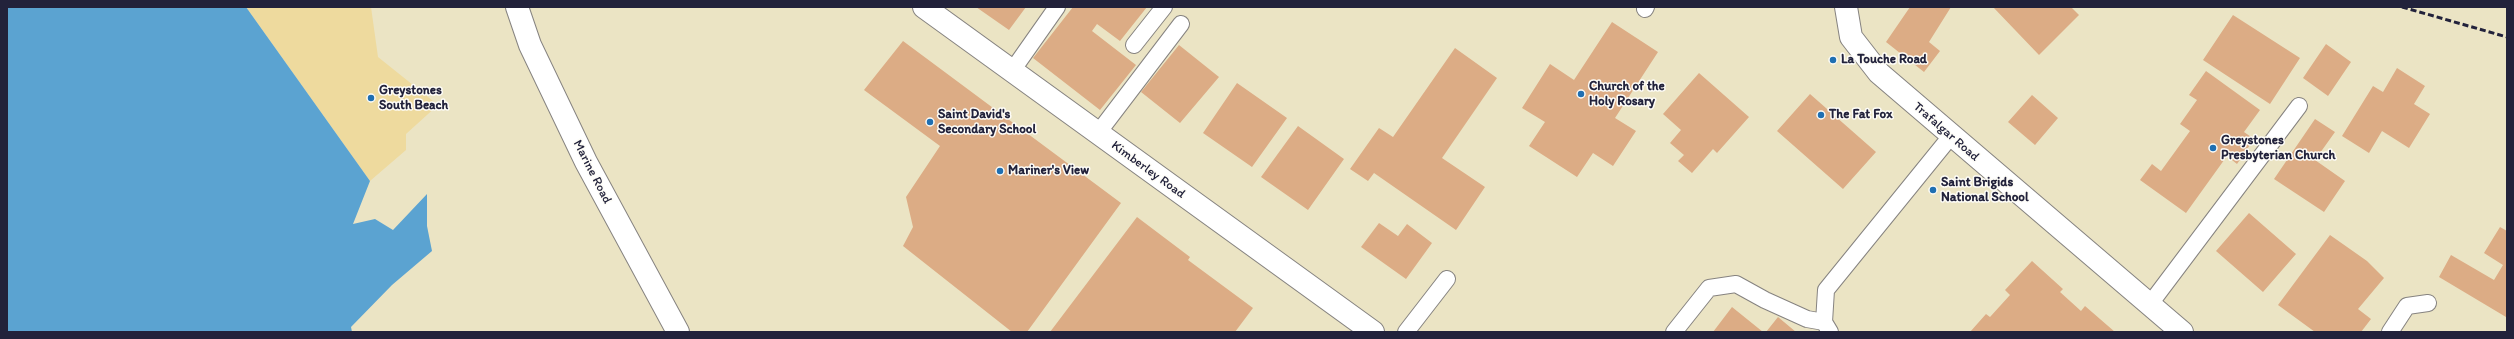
<!DOCTYPE html>
<style>
body{margin:0}
#map{position:relative;width:2514px;height:339px;overflow:hidden;background:#ebe4c4;font-family:Itim,sans-serif}
canvas{display:block}
.frame{position:absolute;inset:0;border:8px solid #22223b;pointer-events:none}
</style>
<div id="map">
<canvas width="2514" height="339"></canvas>
<div class="frame"></div>
</div>
<script>
const c = document.querySelector('canvas').getContext('2d');
c.lineJoin = 'round';
function fill(path, color) {
  c.fillStyle = color;
  c.fill(path, 'evenodd');
}
function toPath(rows) {
  const path = new Path2D();
  for (const r of rows) {
    path.moveTo(r[0], r[1]);
    for (let i = 2; i < r.length; i += 2) path.lineTo(r[i], r[i + 1]);
  }
  return path;
}
function strokePath(path, color, width, dash) {
  c.strokeStyle = color;
  c.lineWidth = width;
  c.lineCap = dash ? 'butt' : 'round';
  c.setLineDash(dash || []);
  c.stroke(path);
}
function write(font, color, halo, rows, align = 'center') {
  c.font = font + ' Itim,sans-serif';
  c.lineWidth = 3;
  c.setLineDash([]);
  c.textBaseline = 'middle';
  c.strokeStyle = halo;
  c.fillStyle = color;
  for (const [text, x, y, turn = 0] of rows) {
    c.save();
    c.translate(x, y);
    c.rotate((+turn || 0) * Math.PI / 180);
    c.textAlign = isNaN(turn) ? turn : align;
    if (halo) c.strokeText(text, 0, 0);
    c.fillText(text, 0, 0);
    c.restore();
  }
}
fill(toPath([
 [246,7,371,7,378,57,438,105,406,134,406,150,370,181]
]), '#eeda9e');
fill(toPath([
 [7,7,246,7,370,181,353,224,375,219,393,230,427,194,427,226,432,251,392,285,351,327,352,332,7,332]
]), '#5ba3d1');
fill(toPath([
 [976,7,1026,7,1009,30],
 [1073,7,1147,7,1120,41,1097,24,1092,31,1136,65,1100,110,1033,58],
 [1910,7,1951,7,1929,42,1940,51,1924,72,1886,42],
 [1993,7,2071,7,2079,15,2039,55],
 [2233,15,2300,58,2270,104,2203,60],
 [1612,22,1658,52,1615,118,1636,131,1613,166,1593,153,1577,177,1529,146,1545,122,1522,108,1550,64,1574,80],
 [903,41,1121,203,1027,332,1012,332,903,246,913,227,906,197,940,146,864,90],
 [2326,44,2351,62,2328,96,2303,78],
 [1179,45,1219,77,1180,123,1141,92],
 [1455,48,1497,78,1442,158,1485,187,1456,230,1374,173,1368,181,1350,169,1379,128,1393,137],
 [2397,68,2425,86,2414,104,2430,114,2409,148,2382,131,2369,153,2342,136,2373,86,2383,92],
 [2206,71,2260,110,2244,132,2254,139,2237,164,2227,156,2186,213,2140,180,2152,164,2161,171,2190,131,2180,124,2197,100,2189,95],
 [1699,73,1749,117,1717,153,1713,149,1692,173,1678,161,1684,155,1670,143,1681,130,1663,114],
 [1237,83,1287,118,1252,167,1203,133],
 [1810,94,1876,152,1843,189,1777,131],
 [2032,95,2058,118,2035,145,2008,122],
 [2315,119,2335,132,2315,160,2345,181,2324,212,2274,179],
 [1298,126,1344,159,1308,210,1261,177],
 [2249,213,2296,254,2263,292,2216,251],
 [1137,217,1190,257,1188,260,1253,308,1235,332,1050,332],
 [1379,223,1398,236,1407,224,1432,243,1406,279,1361,247],
 [2500,227,2507,231,2506,317,2439,277,2451,255,2494,280,2503,265,2484,253],
 [2330,235,2367,261,2384,278,2358,309,2371,319,2361,332,2315,332,2278,305],
 [2032,261,2063,289,2060,292,2081,311,2085,306,2115,332,1970,332,1986,314,1990,317,2010,295,2005,290],
 [1732,307,1763,332,1713,332],
 [1778,317,1796,332,1766,332]
]), '#dcac85');
const lane = toPath([
 [1645,9,1646,7],
 [1134,45,1164,7],
 [1012,71,1057,7],
 [1098,133,1181,24],
 [2150,304,2299,106],
 [1406,332,1447,279],
 [1674,332,1709,288,1736,284,1765,300,1807,319,1824,322],
 [1830,332,1824,322,1826,290,1951,136],
 [2390,332,2407,306,2428,303]
]);
const street = toPath([
 [517,7,530,45,586,162,678,332],
 [924,7,1373,332],
 [1846,7,1851,37,1879,73,2182,332]
]);
strokePath(lane, '#868380', 18);
strokePath(street, '#868380', 24);
strokePath(lane, '#fff', 16);
strokePath(street, '#fff', 22);
strokePath(toPath([
 [2402,7,2507,37]
]), '#22223b', 3, [6, 3]);
for (const [x, y, r, color] of [
 [1833,60,4,"#1f6fb2"],
 [1581,94,4,"#1f6fb2"],
 [371,98,4,"#1f6fb2"],
 [1821,115,4,"#1f6fb2"],
 [930,122,4,"#1f6fb2"],
 [2213,148,4,"#1f6fb2"],
 [1000,171,4,"#1f6fb2"],
 [1933,190,4,"#1f6fb2"]
]) {
  const dot = new Path2D();
  dot.arc(x, y, r, 0, 2 * Math.PI);
  c.fillStyle = color;
  c.fill(dot);
  strokePath(dot, '#fdfcf7', 1.5);
}
write('bold 13px', '#22223b', '#fdfcf7', [
 ["La Touche Road",1841,60],
 ["Church of the",1589,87],
 ["Holy Rosary",1589,102],
 ["Greystones",379,91],
 ["South Beach",379,106],
 ["Saint David's",938,115],
 ["Secondary School",938,130],
 ["The Fat Fox",1829,115],
 ["Greystones",2221,141],
 ["Presbyterian Church",2221,156],
 ["Mariner's View",1008,171],
 ["Saint Brigids",1941,183],
 ["National School",1941,198]
], 'left');
write('13px', '#22223b', '#fdfcf7', [
 ["Trafalgar Road",1946,132,41],
 ["Kimberley Road",1148,170,36],
 ["Marine Road",592,172,63]
]);
</script>
